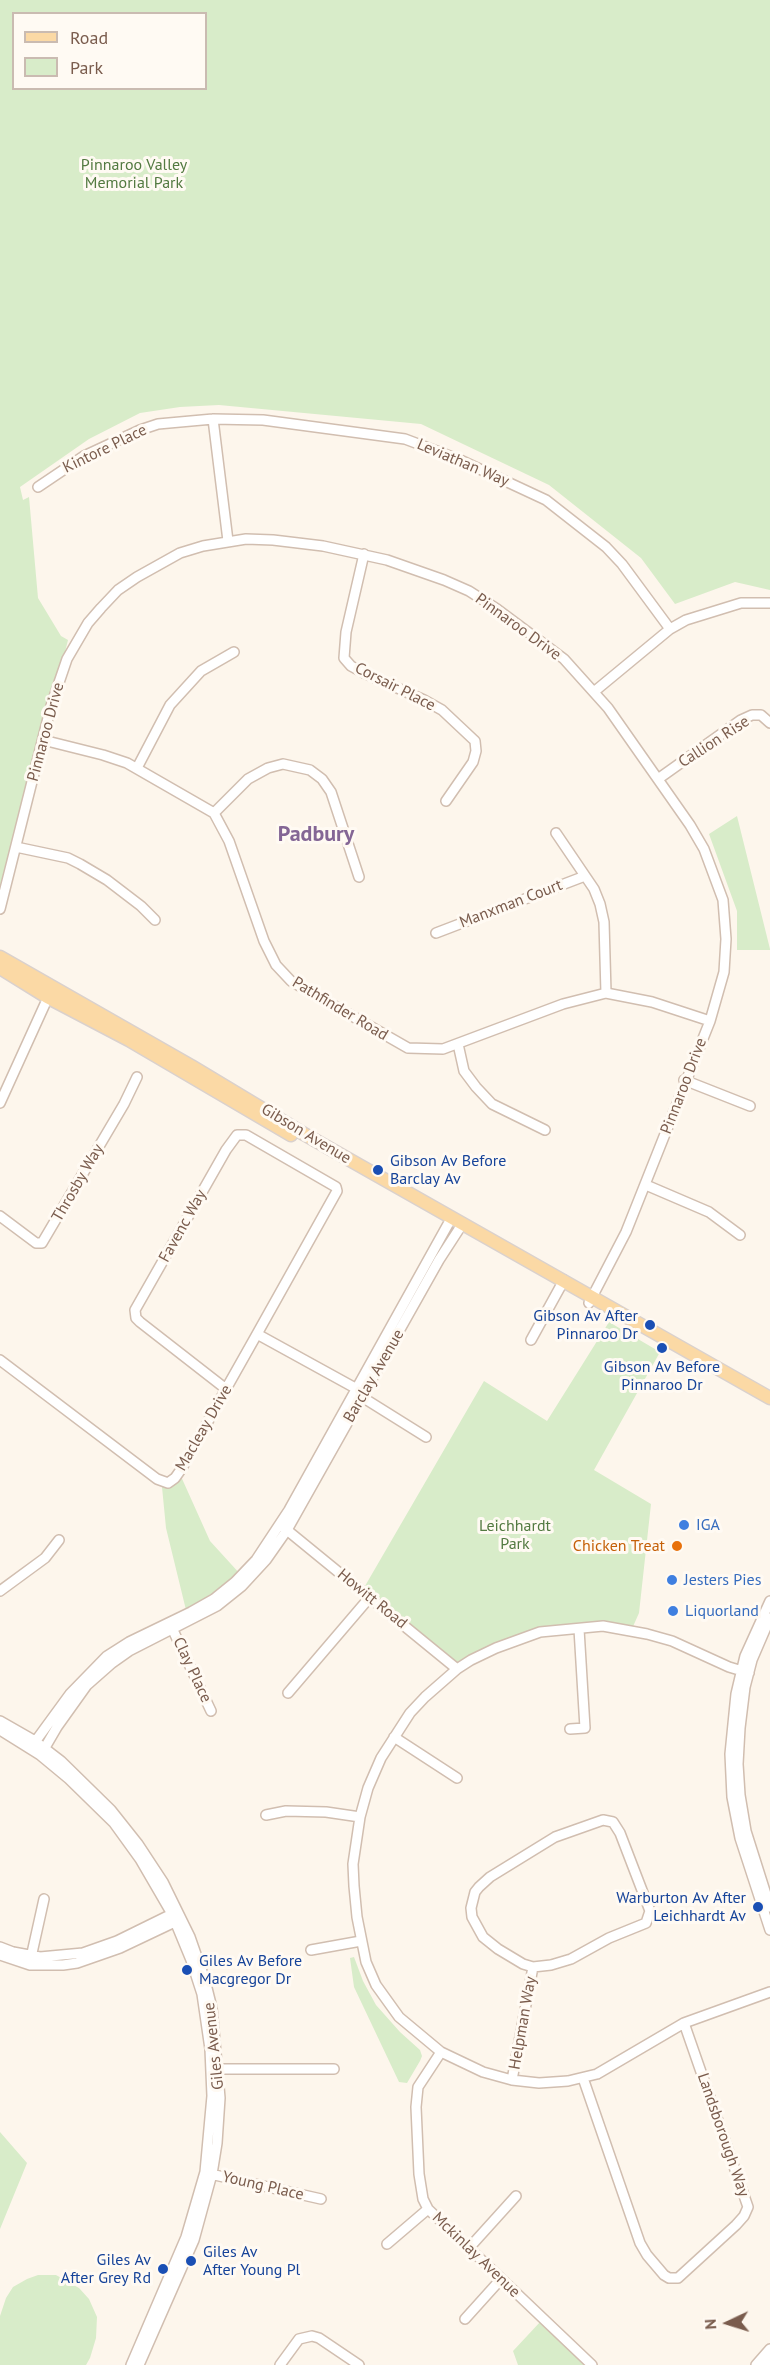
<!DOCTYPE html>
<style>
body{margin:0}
#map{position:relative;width:770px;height:2365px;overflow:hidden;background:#fdf6ec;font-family:"PT Sans",sans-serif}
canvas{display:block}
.legend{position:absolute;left:12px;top:12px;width:195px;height:78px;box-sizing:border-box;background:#fffaf3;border:2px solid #cabbb1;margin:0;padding:8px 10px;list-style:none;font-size:18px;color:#7a5c4d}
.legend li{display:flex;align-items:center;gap:12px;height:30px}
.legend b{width:30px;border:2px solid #cabbb1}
.north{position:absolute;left:698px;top:2293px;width:60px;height:60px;-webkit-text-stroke:4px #fffaf3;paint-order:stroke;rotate:266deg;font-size:16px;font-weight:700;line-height:24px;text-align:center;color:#7a5c4d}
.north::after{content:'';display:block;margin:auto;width:21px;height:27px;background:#7a5c4d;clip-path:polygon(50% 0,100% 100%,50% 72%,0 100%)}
</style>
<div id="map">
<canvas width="770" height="2365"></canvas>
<ul class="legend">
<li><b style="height:8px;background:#fbd9a5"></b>Road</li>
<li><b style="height:16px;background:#d8ecc9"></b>Park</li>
</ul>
<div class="north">N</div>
</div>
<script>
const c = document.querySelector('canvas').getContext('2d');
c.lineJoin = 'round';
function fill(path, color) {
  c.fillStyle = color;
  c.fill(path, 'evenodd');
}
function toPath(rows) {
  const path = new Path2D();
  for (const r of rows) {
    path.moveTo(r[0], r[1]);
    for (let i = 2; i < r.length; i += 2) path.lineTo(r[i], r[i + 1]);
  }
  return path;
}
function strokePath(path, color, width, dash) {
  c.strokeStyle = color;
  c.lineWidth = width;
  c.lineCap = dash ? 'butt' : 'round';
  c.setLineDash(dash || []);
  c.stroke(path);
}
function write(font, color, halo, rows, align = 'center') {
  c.font = font + ' "PT Sans",sans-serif';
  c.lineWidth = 6;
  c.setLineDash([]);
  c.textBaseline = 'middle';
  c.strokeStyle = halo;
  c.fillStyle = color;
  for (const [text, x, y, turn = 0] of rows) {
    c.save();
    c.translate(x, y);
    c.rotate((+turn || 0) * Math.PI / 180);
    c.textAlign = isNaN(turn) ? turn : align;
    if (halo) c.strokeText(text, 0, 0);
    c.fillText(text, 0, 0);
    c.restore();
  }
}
fill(toPath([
 [0,0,770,0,770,590,735,582,675,604,641,558,549,485,421,424,219,405,180,407,140,413,89,439,20,487,23,500,29,497,38,598,61,636,68,640,37,764,0,891],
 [14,14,206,14,206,88,14,88],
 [737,816,770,949,770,950,737,950,737,911,709,834],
 [609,1322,660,1352,594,1470,651,1504,639,1613,631,1631,603,1626,560,1631,512,1642,457,1669,365,1586,484,1381,547,1421],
 [179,1472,210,1541,241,1575,186,1610,166,1528,162,1487],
 [354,1957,363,1981,376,2005,400,2032,420,2050,422,2056,420,2061,407,2083,399,2082,354,1987,350,1958],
 [0,2132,27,2163,0,2229],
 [38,2275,56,2275,79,2288,89,2299,97,2317,96,2338,90,2358,86,2365,0,2365,0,2316,6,2298,13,2287,27,2279],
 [541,2321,587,2365,518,2365,513,2351]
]), '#d8ecc9');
const minor = toPath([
 [38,487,84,456,140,430,158,424,213,419],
 [228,541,213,419,263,420,405,439,458,459,546,500,606,547,622,564,670,629],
 [364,554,346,632,344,658,351,666,364,673,424,700,442,710,475,741,476,751,473,762,446,801],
 [595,691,670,629,686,620,741,603,770,603],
 [43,740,103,755,127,763,214,813,229,841,264,941,276,965,291,981,408,1048,443,1049,563,1004,606,993,652,1002,710,1021],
 [137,768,170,705,201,671,234,652],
 [658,779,741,720,752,715,761,715,770,723],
 [214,813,248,779,268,768,283,764,310,770,322,779,331,792,359,877],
 [556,833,594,889,600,904,604,922,606,993],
 [16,847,68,858,80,864,107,880,141,906,155,920],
 [0,909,51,706,67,659,88,623,101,608,118,590,137,577,180,553,203,546,246,539,273,540,323,546,387,560,444,580,469,591,497,609,564,659,608,708,690,825,704,849,723,900,726,939,724,972,710,1021,626,1232,589,1303],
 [436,933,585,876],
 [458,1044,464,1071,476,1087,492,1104,545,1130],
 [684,1080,750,1106],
 [0,1103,50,993],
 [646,1185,709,1212,740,1235],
 [0,1216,36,1243,42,1243,124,1104,137,1077],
 [257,1334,357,1389,362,1397,426,1437],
 [531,1340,564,1280],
 [0,1360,157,1479,168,1483,175,1478,182,1468,226,1389,257,1334,337,1191,336,1187,246,1135,237,1135,226,1150,135,1310,136,1318,140,1322,226,1389],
 [282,1526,457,1669],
 [0,1591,45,1558,59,1540],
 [770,1601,745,1656,736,1694,730,1754,732,1797,740,1838,770,1930],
 [770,1618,752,1660,745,1687,740,1728,738,1764,740,1795,746,1831,770,1907],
 [171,1626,211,1711],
 [749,1673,729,1667,672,1641,647,1634,603,1626,540,1632,496,1648,471,1660,457,1669,425,1697,410,1713,381,1758,368,1788,360,1817,353,1864,354,1886,357,1917,366,1962,376,1985,399,2017,441,2052,483,2072,512,2080,539,2083,568,2081,597,2074,684,2023,770,1992],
 [288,1693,370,1597],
 [0,1721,35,1741,61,1761,111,1810,138,1844,163,1882,190,1937,205,1980,212,2008,220,2098,217,2143,212,2174,194,2240,139,2365],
 [570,1729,585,1728,579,1629],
 [0,1730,40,1755,69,1779,114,1823,140,1859,172,1914,191,1960,202,1994,210,2049,212,2096,205,2172,186,2237,131,2365],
 [394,1737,457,1778],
 [32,1746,70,1694,107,1656,129,1642,191,1612,214,1599,235,1582,256,1560,289,1510,452,1217],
 [43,1751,57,1727,87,1685,112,1663,129,1651,217,1606,242,1586,266,1560,287,1530,439,1260,463,1223],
 [266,1815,286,1811,326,1812,360,1817],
 [603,1820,613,1822,620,1833,650,1911,646,1923,609,1938,571,1959,551,1965,533,1967,523,1964,498,1949,483,1937,472,1917,471,1908,475,1892,479,1887,490,1877,555,1837,603,1820],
 [0,1947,13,1952,40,1957,83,1953,117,1941,176,1912],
 [311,1950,361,1941],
 [0,1955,30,1965,63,1965,77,1963,120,1948,179,1920],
 [30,1962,44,1899],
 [441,2052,418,2087,416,2107,419,2174,423,2199,428,2209,592,2365],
 [213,2069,334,2069],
 [583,2078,640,2243,647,2255,664,2275,669,2278,678,2278,736,2225,744,2216,748,2207,684,2023],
 [512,2080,533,1967],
 [206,2173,321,2199],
 [387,2244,428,2209],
 [469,2248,516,2196],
 [465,2319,501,2279],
 [280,2365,299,2339,312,2336,319,2338,359,2365],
 [756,2365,770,2349],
 [766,2365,770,2360]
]);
const major = toPath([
 [0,957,191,1066,304,1134,770,1398],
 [0,968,47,997,129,1040,291,1135]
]);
strokePath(minor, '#d1beb0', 12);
strokePath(major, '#dad1cd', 15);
strokePath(minor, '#fff', 9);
strokePath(major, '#fbd9a5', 12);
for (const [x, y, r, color] of [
 [378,1170,6,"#1a4fb4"],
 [650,1325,6,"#1a4fb4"],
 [662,1348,6,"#1a4fb4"],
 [684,1525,6,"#3f7fe0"],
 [677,1546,6,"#e8710a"],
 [672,1580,6,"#3f7fe0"],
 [673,1611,6,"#3f7fe0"],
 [758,1907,6,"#1a4fb4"],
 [187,1970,6,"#1a4fb4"],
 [191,2261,6,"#1a4fb4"],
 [163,2269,6,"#1a4fb4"]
]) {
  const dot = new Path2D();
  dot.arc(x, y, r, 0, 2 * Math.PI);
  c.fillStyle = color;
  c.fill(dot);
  strokePath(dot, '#fffaf3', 2);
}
write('16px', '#537a41', '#fffaf3', [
 ["Pinnaroo Valley",134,165],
 ["Memorial Park",134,183],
 ["Leichhardt",515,1526],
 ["Park",515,1544]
]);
write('16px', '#7a5c4d', '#fffaf3', [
 ["Kintore Place",105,449,-26],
 ["Leviathan Way",463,463,23],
 ["Pinnaroo Drive",518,627,36],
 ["Corsair Place",395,687,27],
 ["Pinnaroo Drive",46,732,-75],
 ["Callion Rise",714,742,-33],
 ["Manxman Court",511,904,-21],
 ["Pathfinder Road",340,1009,31],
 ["Pinnaroo Drive",684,1086,-69],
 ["Gibson Avenue",306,1134,31],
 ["Throsby Way",78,1183,-60],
 ["Favenc Way",183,1226,-61],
 ["Barclay Avenue",374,1376,-60],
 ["Macleay Drive",204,1428,-60],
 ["Howitt Road",372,1599,39],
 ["Clay Place",192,1670,65],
 ["Helpman Way",523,2023,-80],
 ["Giles Avenue",214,2046,-96],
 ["Landsborough Way",723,2135,71],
 ["Young Place",263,2186,13],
 ["Mckinlay Avenue",476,2255,44]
]);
write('16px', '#164399', '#fffaf3', [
 ["Gibson Av Before",390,1161],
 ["Barclay Av",390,1179],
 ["Gibson Av After",638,1316,"right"],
 ["Pinnaroo Dr",638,1334,"right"],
 ["Gibson Av Before",662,1367,"center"],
 ["Pinnaroo Dr",662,1385,"center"],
 ["Warburton Av After",746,1898,"right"],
 ["Leichhardt Av",746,1916,"right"],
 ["Giles Av Before",199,1961],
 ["Macgregor Dr",199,1979],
 ["Giles Av",203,2252],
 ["After Young Pl",203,2270],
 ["Giles Av",151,2260,"right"],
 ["After Grey Rd",151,2278,"right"]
], 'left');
write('16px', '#366cbe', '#fffaf3', [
 ["IGA",696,1525],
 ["Jesters Pies",684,1580],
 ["Liquorland",685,1611]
], 'left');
write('16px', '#c56008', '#fffaf3', [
 ["Chicken Treat",665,1546]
], 'right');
write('bold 22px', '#846695', '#fffaf3', [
 ["Padbury",316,835]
]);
</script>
